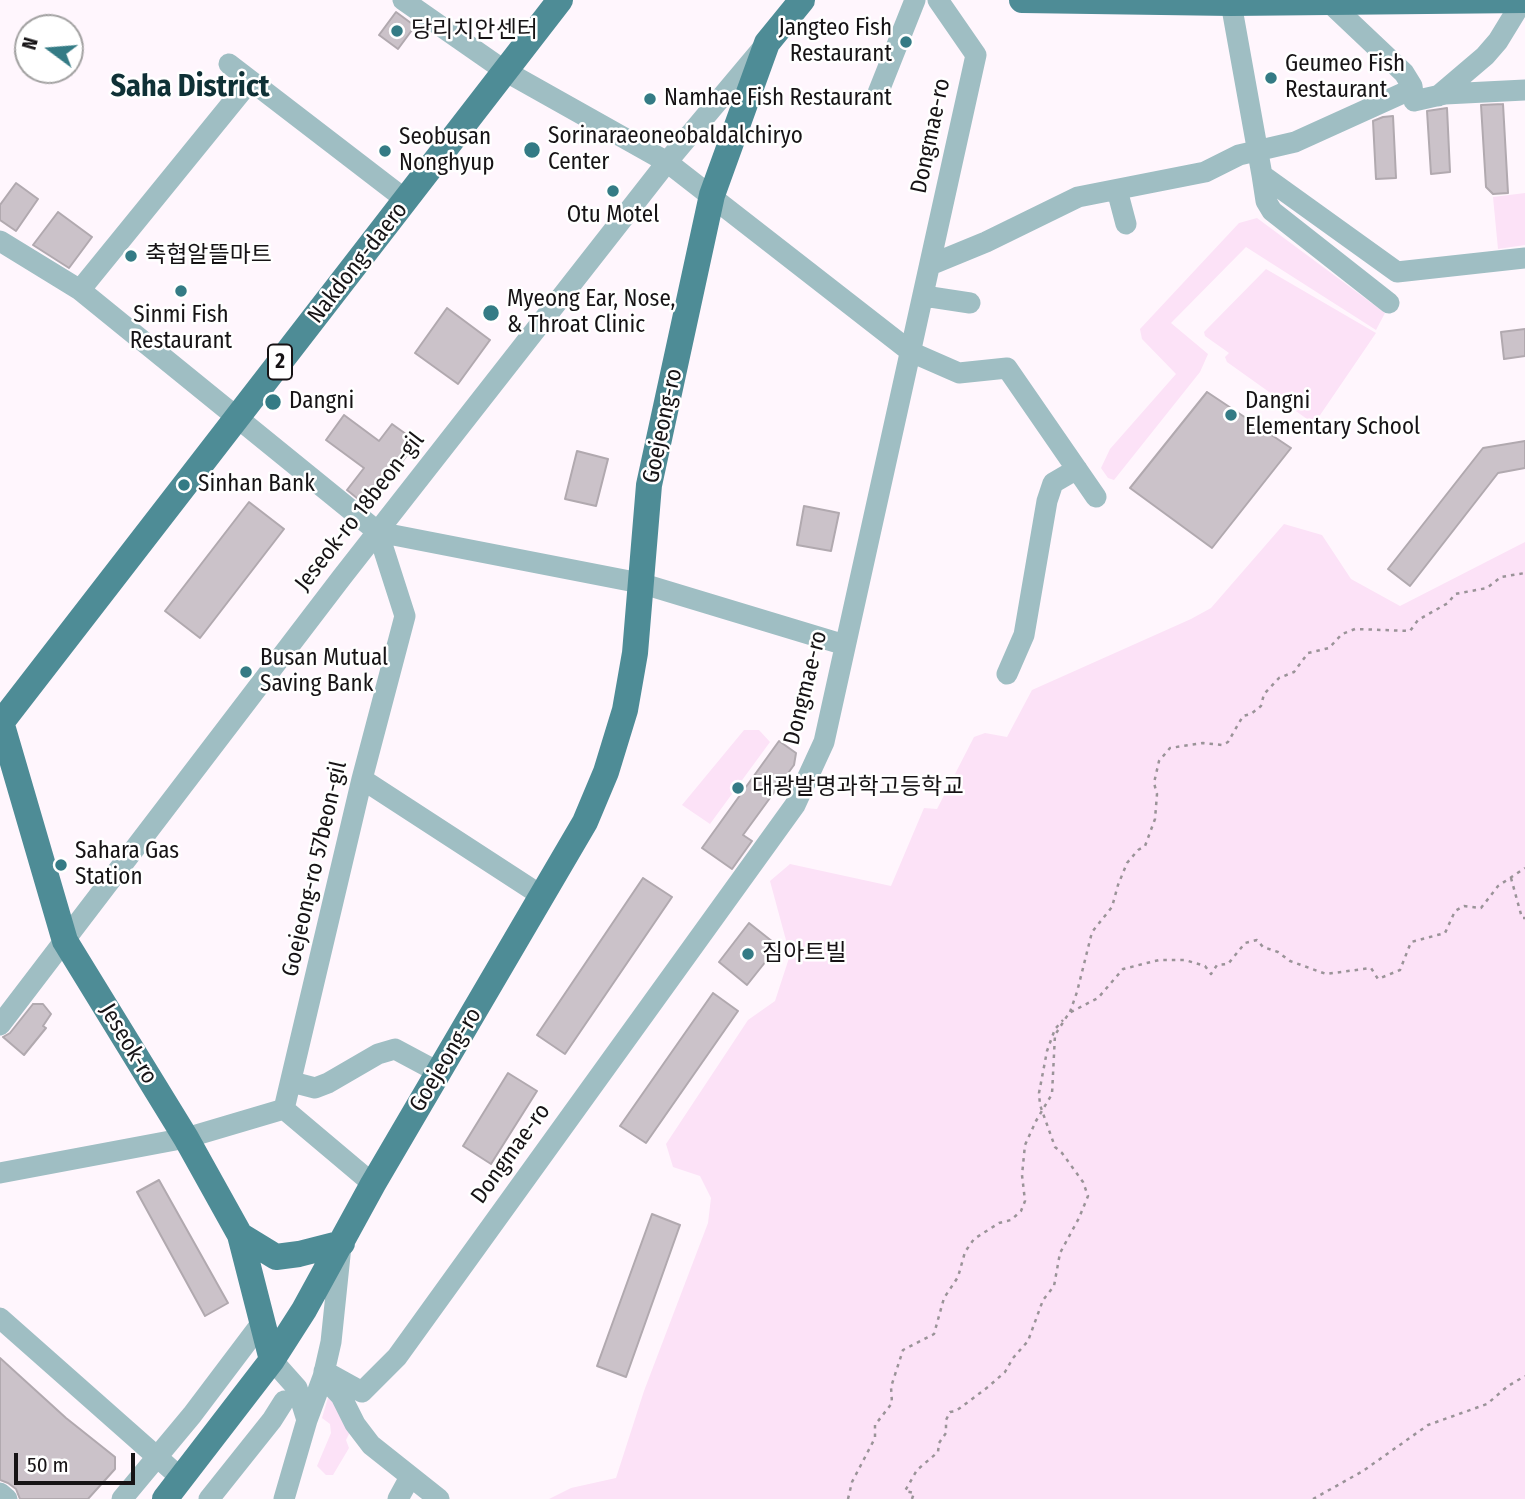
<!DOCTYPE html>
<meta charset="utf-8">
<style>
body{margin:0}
#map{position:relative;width:1525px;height:1499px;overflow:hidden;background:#fff6fd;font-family:"Fira Sans Condensed",sans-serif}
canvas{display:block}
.north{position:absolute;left:14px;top:14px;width:70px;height:70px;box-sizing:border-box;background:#fff;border:2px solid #a2a1a1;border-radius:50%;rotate:286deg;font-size:19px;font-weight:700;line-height:28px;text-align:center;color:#161315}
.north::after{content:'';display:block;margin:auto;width:24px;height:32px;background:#347b85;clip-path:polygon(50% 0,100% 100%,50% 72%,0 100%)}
.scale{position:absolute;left:14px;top:1453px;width:121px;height:32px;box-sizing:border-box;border:4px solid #161315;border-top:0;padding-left:9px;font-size:21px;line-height:24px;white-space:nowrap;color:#161315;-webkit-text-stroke:5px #fff;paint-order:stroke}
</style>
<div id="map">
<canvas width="1525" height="1499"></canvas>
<div class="north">N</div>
<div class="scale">50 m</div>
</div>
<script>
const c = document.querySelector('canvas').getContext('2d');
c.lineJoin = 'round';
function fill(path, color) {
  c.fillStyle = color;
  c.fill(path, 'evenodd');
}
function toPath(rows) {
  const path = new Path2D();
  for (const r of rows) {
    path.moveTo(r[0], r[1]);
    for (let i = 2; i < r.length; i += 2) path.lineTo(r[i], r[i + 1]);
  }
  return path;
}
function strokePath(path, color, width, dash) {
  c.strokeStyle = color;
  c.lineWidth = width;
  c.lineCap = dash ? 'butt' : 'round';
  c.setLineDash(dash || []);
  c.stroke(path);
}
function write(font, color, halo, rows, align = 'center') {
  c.font = font + ' "Fira Sans Condensed","Noto Sans KR",sans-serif';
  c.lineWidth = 5;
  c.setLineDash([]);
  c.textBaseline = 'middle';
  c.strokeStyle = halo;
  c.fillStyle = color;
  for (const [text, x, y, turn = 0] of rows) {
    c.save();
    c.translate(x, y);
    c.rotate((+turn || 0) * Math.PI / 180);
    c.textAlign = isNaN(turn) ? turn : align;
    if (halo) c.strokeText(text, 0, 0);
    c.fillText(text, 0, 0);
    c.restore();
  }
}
fill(toPath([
 [1525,193,1525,245,1498,249,1493,197],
 [1257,218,1385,313,1376,330,1246,247,1171,323,1208,354,1200,372,1114,480,1108,478,1101,468,1110,449,1176,374,1142,339,1140,329,1239,223],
 [1266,269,1376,333,1314,424,1227,362,1225,357,1229,353,1205,336,1204,332],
 [1284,524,1322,535,1351,579,1400,606,1525,542,1525,1499,549,1499,571,1488,616,1478,644,1391,708,1223,711,1198,700,1176,673,1167,666,1144,748,1020,775,1001,790,955,770,881,790,864,891,886,924,808,937,809,974,737,985,733,1007,737,1032,690,1191,619,1211,608],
 [744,730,759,730,770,742,710,824,682,805],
 [332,1390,339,1415,350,1432,346,1440,349,1448,333,1475,326,1475,317,1466,331,1433,330,1424,322,1418,330,1391]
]), '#fce2f7');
const building = toPath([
 [396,12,415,26,398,49,379,35,396,12],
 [1503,104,1508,193,1493,194,1486,187,1481,105,1503,104],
 [1447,108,1450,172,1431,174,1427,111,1447,108],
 [1393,116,1396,178,1376,179,1373,121,1383,117,1393,116],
 [16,183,38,199,16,231,0,220,0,205,16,183],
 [58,212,92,237,69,268,33,245,58,212],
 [447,308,490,340,458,384,415,353,447,308],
 [1525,329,1525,356,1504,359,1501,332,1525,329],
 [1207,392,1291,448,1212,548,1130,488,1207,392],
 [344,415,379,441,392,424,417,442,368,507,347,490,364,468,326,440,344,415],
 [1525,441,1525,468,1498,473,1410,586,1388,569,1483,448,1525,441],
 [577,451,608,459,596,506,565,499,577,451],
 [249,502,284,529,200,638,165,611,249,502],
 [804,506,839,513,831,551,797,545,804,506],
 [779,741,796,753,794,765,743,835,752,841,732,869,702,848,779,741],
 [643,878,672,897,565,1054,537,1035,643,878],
 [749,923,778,946,747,985,719,962,749,923],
 [713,993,738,1011,646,1143,620,1126,713,993],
 [33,1004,43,1004,51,1014,43,1026,46,1028,24,1055,3,1037,10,1033,33,1004],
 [508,1073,537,1091,491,1164,463,1146,508,1073],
 [159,1180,228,1303,205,1316,137,1192,159,1180],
 [652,1214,680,1225,626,1377,597,1366,652,1214],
 [0,1358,66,1418,115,1457,115,1469,88,1499,20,1499,16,1489,8,1483,0,1480,0,1358]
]);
fill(building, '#cbc2c9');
strokePath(building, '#b1a9af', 2);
strokePath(toPath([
 [1511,878,1522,918,1525,918],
 [1070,1012,1077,992,1092,932,1112,907,1118,885,1127,863,1138,850,1145,846,1155,819,1157,794,1154,783,1159,761,1170,748,1203,743,1222,745,1228,742,1243,716,1251,714,1261,706,1264,694,1279,678,1294,672,1308,653,1329,648,1342,634,1355,629,1410,631,1418,620,1448,603,1455,594,1487,588,1501,577,1525,573],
 [848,1499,852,1482,875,1438,875,1425,892,1403,891,1387,903,1350,934,1334,944,1298,958,1277,965,1252,974,1239,999,1223,1011,1220,1021,1211,1025,1201,1022,1175,1025,1145,1036,1121,1052,1094,1055,1035,1069,1013,1098,998,1123,969,1159,960,1185,960,1205,966,1211,974,1217,965,1228,964,1245,943,1257,940,1263,947,1278,952,1290,961,1326,974,1371,968,1378,979,1400,970,1411,942,1445,933,1455,911,1464,906,1481,908,1498,886,1525,868],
 [912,1499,914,1493,905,1491,917,1470,938,1452,939,1443,946,1433,946,1420,950,1412,956,1411,988,1387,1005,1372,1013,1358,1028,1341,1043,1300,1054,1286,1060,1253,1079,1218,1088,1196,1083,1182,1062,1153,1055,1147,1040,1105,1039,1093,1047,1051,1055,1029,1063,1020],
 [1313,1499,1363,1471,1428,1425,1487,1404,1508,1386,1525,1376]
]), '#9a9398', 2.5, [3.5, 5]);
strokePath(toPath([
 [403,0,505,71,667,162,761,50],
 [1329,2,1404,73,1412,86,1414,101,1445,94,1525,90],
 [1231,3,1262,175,1397,272,1525,258],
 [229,64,406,200],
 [878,93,915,0],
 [1438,96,1485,56,1498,41,1523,0],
 [1262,175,1266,201,1272,211,1389,303],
 [1117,190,1126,224],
 [0,241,80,290,378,532,640,583,845,645],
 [930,265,986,242,1078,197,1205,172,1239,155,1295,142,1412,89],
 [80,290,250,81],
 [924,296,970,303],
 [1007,674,1024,635,1047,501,1053,483,1077,469],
 [362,779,542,896],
 [0,1025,342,577,667,162,911,352,959,373,1007,368,1096,497],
 [292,1082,315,1088,328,1083,378,1054,395,1049,438,1072],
 [0,1173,186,1138,284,1109],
 [373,1184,284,1109,362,779,405,616,378,532],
 [0,1318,182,1479],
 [272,1360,297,1388,307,1420],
 [324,1371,362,1392,397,1357,795,805,824,742,976,55,938,0],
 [324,1378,341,1396,355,1424,371,1445,439,1499],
 [0,1493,7,1499],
 [122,1499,192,1415,263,1321],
 [209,1499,272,1420,284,1401],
 [284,1499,307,1420,323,1377,331,1342,341,1246],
 [398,1499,410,1477]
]), '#9fbec3', 21);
strokePath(toPath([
 [1022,0,1231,3,1525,0],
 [1,722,65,941,186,1138,240,1235,272,1360],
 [0,724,560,0],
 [240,1235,276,1257,299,1254,342,1243],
 [165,1499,272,1360,304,1310,373,1184,585,822,606,772,625,710,635,653,649,485,712,195,767,43,802,0]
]), '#4e8c96', 26);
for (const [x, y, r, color] of [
 [397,31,7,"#347b85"],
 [906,42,7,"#347b85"],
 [1271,78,7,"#347b85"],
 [650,99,7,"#347b85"],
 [532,150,9,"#347b85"],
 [385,151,7,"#347b85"],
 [613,191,7,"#347b85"],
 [131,256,7,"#347b85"],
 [181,291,7,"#347b85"],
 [491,313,9,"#347b85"],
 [273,402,9,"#347b85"],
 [1231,415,7,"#347b85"],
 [184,485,7,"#347b85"],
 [246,672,7,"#347b85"],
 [738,788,7,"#347b85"],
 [61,865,7,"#347b85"],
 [748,954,7,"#347b85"]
]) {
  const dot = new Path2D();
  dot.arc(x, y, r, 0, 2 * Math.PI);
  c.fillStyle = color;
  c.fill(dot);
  strokePath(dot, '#fff', 2.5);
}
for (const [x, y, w] of [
 [280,362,24]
]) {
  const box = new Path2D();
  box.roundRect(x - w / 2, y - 17.5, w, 35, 5);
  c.fillStyle = '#fff';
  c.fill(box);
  strokePath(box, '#161315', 2);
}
write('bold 21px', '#161315', null, [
 ["2",280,362]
]);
write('23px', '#161315', '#fff', [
 ["Jangteo Fish",892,29,"right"],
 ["Restaurant",892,55,"right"],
 ["당리치안센터",411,31],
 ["Geumeo Fish",1285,65],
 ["Restaurant",1285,91],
 ["Namhae Fish Restaurant",664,99],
 ["Sorinaraeoneobaldalchiryo",548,137],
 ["Center",548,163],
 ["Seobusan",399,138],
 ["Nonghyup",399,164],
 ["Otu Motel",613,216,"center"],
 ["축협알뜰마트",145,256],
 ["Myeong Ear, Nose,",507,300],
 ["& Throat Clinic",507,326],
 ["Sinmi Fish",181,316,"center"],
 ["Restaurant",181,342,"center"],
 ["Dangni",289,402],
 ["Dangni",1245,402],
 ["Elementary School",1245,428],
 ["Sinhan Bank",198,485],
 ["Busan Mutual",260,659],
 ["Saving Bank",260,685],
 ["대광발명과학고등학교",752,788],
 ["Sahara Gas",75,852],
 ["Station",75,878],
 ["짐아트빌",762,954]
], 'left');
write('23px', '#161315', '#fff', [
 ["Dongmae-ro",931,136,-78],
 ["Nakdong-daero",358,263,-52],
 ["Goejeong-ro",663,426,-78],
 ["Jeseok-ro 18beon-gil",360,512,-52],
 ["Dongmae-ro",806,688,-76],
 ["Goejeong-ro 57beon-gil",315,869,-77],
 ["Jeseok-ro",128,1044,59],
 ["Goejeong-ro",446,1060,-59],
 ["Dongmae-ro",511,1154,-54]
]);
write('bold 30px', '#0f3136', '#fff', [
 ["Saha District",190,88]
]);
</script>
